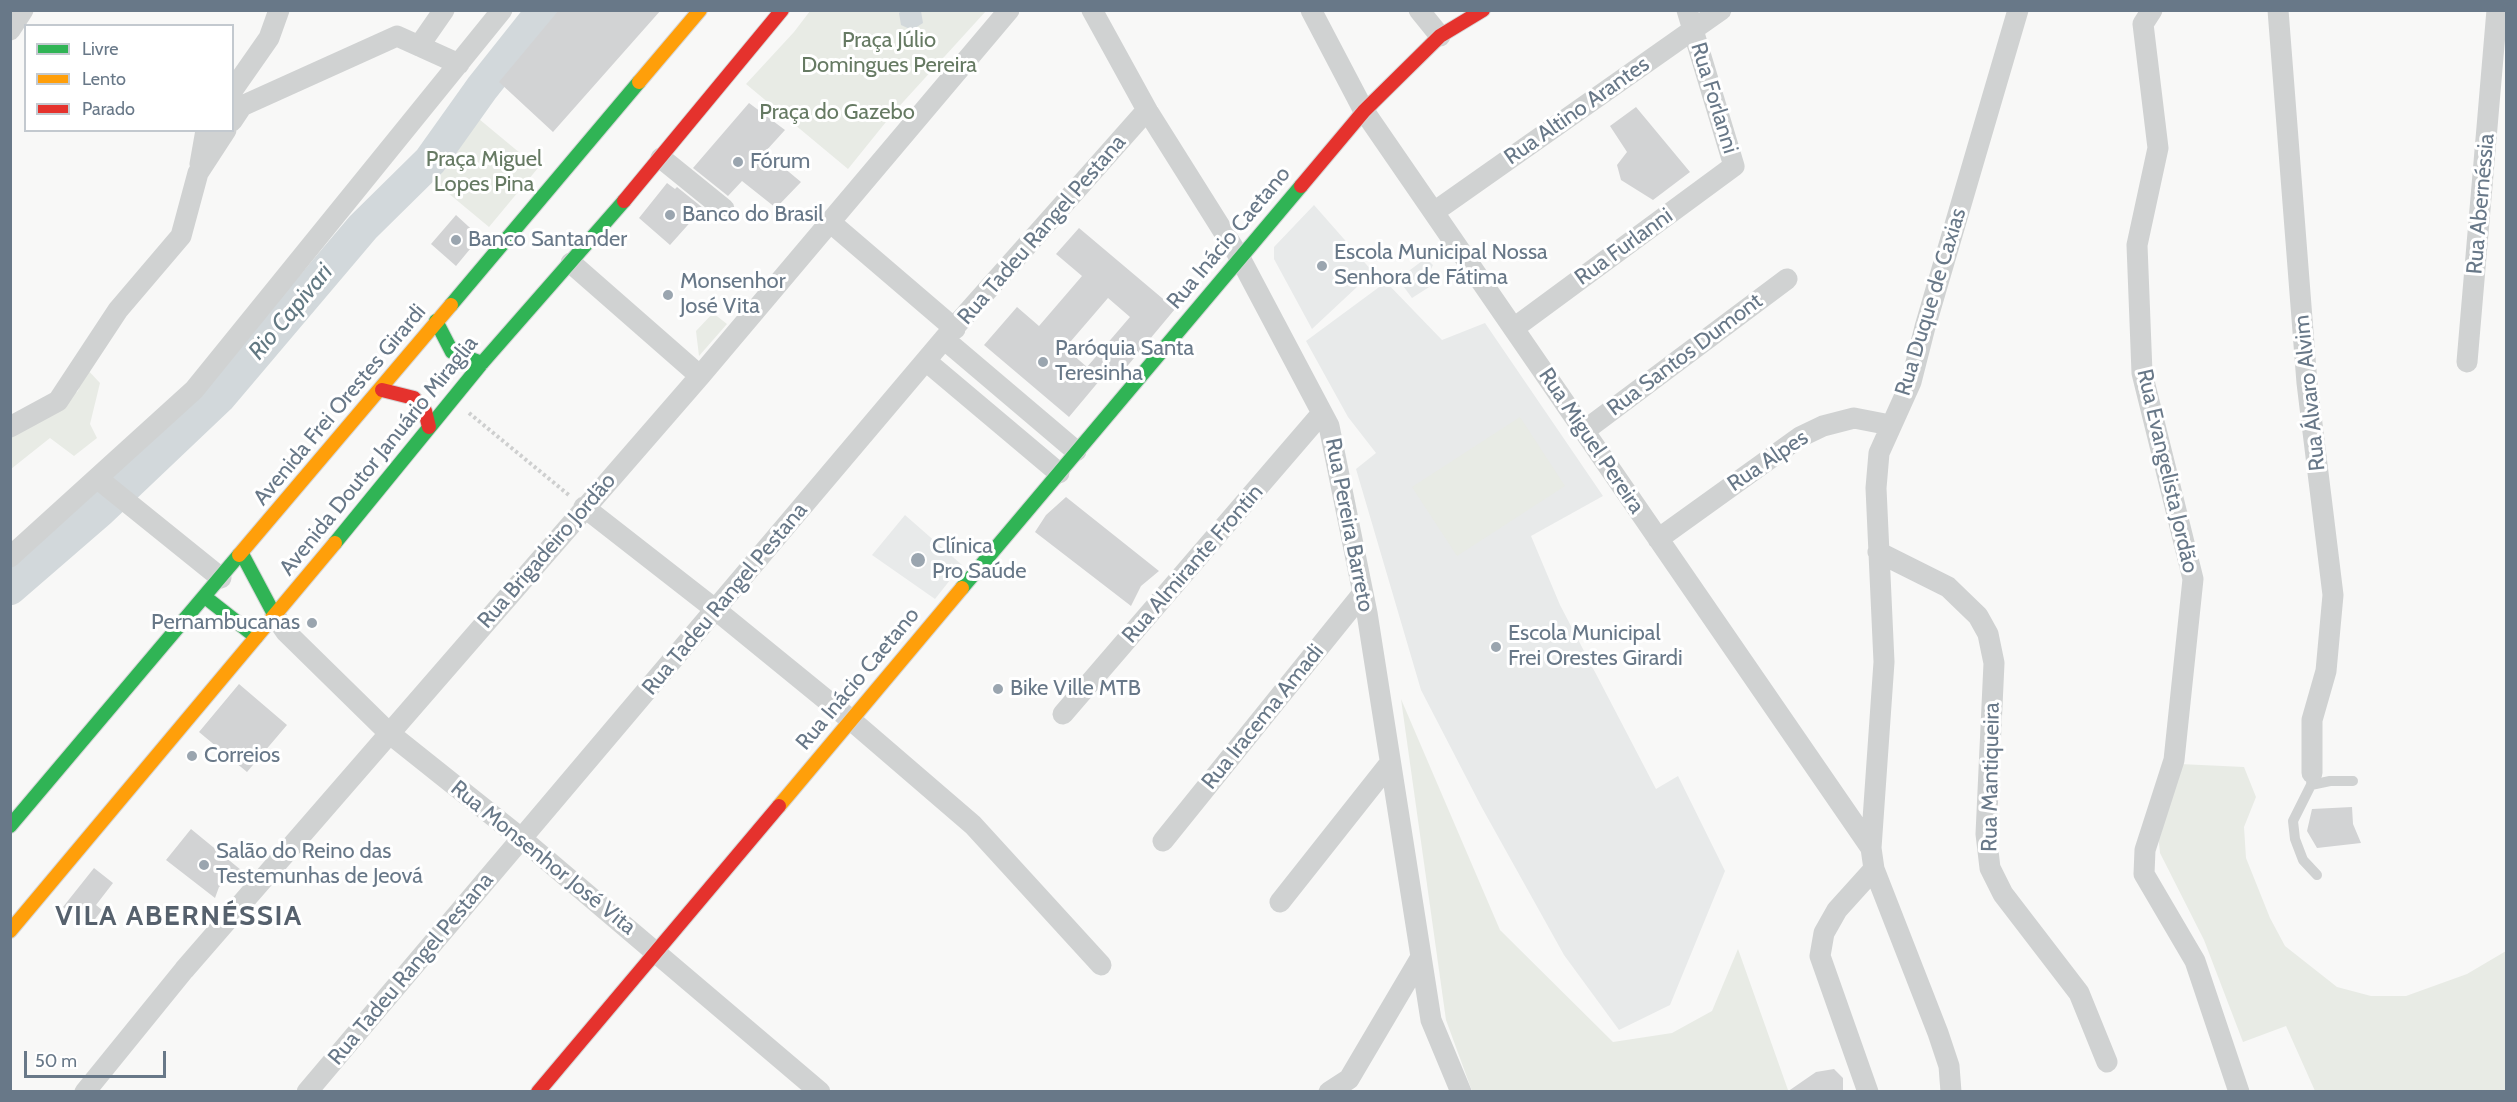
<!DOCTYPE html>
<meta charset="utf-8">
<style>
body{margin:0}
#map{position:relative;width:2517px;height:1102px;overflow:hidden;background:#f8f8f7;font-family:Cabin,sans-serif}
canvas{display:block}
.frame{position:absolute;inset:0;border:12px solid #687888;pointer-events:none}
.legend{position:absolute;left:24px;top:24px;width:210px;height:108px;box-sizing:border-box;background:#fff;border:2px solid #c3c9cf;margin:0;padding:8px 10px;list-style:none;font-size:18px;color:#687888}
.legend li{display:flex;align-items:center;gap:12px;height:30px}
.legend b{width:30px;border:2px solid #c3c9cf}
.scale{position:absolute;left:24px;top:1051px;width:142px;height:27px;box-sizing:border-box;border:3px solid #687888;border-top:0;padding-left:8px;font-size:18px;line-height:21px;white-space:nowrap;color:#687888;-webkit-text-stroke:4px #fff;paint-order:stroke}
</style>
<div id="map">
<canvas width="2517" height="1102"></canvas>
<div class="frame"></div>
<ul class="legend">
<li><b style="height:8px;background:#30b455"></b>Livre</li>
<li><b style="height:8px;background:#ff9f0a"></b>Lento</li>
<li><b style="height:8px;background:#e5322d"></b>Parado</li>
</ul>
<div class="scale">50 m</div>
</div>
<script>
const c = document.querySelector('canvas').getContext('2d');
c.lineJoin = 'round';
function fill(path, color) {
  c.fillStyle = color;
  c.fill(path, 'evenodd');
}
function toPath(rows) {
  const path = new Path2D();
  for (const r of rows) {
    path.moveTo(r[0], r[1]);
    for (let i = 2; i < r.length; i += 2) path.lineTo(r[i], r[i + 1]);
  }
  return path;
}
function strokePath(path, color, width, dash) {
  c.strokeStyle = color;
  c.lineWidth = width;
  c.lineCap = dash ? 'butt' : 'round';
  c.setLineDash(dash || []);
  c.stroke(path);
}
function write(font, color, halo, rows, align = 'center') {
  c.font = font + ' Cabin,sans-serif';
  c.lineWidth = 6;
  c.setLineDash([]);
  c.textBaseline = 'middle';
  c.strokeStyle = halo;
  c.fillStyle = color;
  for (const [text, x, y, turn = 0] of rows) {
    c.save();
    c.translate(x, y);
    c.rotate((+turn || 0) * Math.PI / 180);
    c.textAlign = isNaN(turn) ? turn : align;
    if (halo) c.strokeText(text, 0, 0);
    c.fillText(text, 0, 0);
    c.restore();
  }
}
fill(toPath([
 [1314,205,1373,272,1312,329,1274,259,1274,247],
 [1426,258,1433,265,1430,271,1437,282,1412,298,1398,279],
 [1386,282,1442,340,1485,323,1603,496,1531,536,1560,605,1656,789,1678,776,1725,871,1670,1005,1619,1030,1564,955,1481,806,1421,690,1356,469,1376,453,1348,417,1306,341],
 [905,515,962,565,935,599,872,555]
]), '#e8eaea');
fill(toPath([
 [810,11,986,11,894,112,848,169,746,84,794,32],
 [479,119,538,168,489,227,430,178],
 [713,313,727,324,699,356,696,331],
 [84,366,100,383,90,424,97,438,74,456,50,438,11,469,11,436,25,428,78,391],
 [1520,417,1565,486,1457,556,1412,487],
 [1401,699,1500,930,1613,1042,1672,1033,1712,1011,1738,949,1788,1090,1472,1091,1446,1020],
 [2180,764,2244,767,2256,797,2244,827,2246,858,2270,918,2285,946,2337,987,2371,996,2406,996,2467,974,2506,951,2506,1091,2315,1091,2286,1026,2243,1042,2204,940,2160,853,2157,823]
]), '#e8ebe5');
fill(toPath([
 [902,11,921,11,923,23,912,30,901,25,899,13]
]), '#d2d8db');
strokePath(toPath([
 [10,588,99,511,219,397,363,227,430,161,482,88,544,10]
]), '#d2d8db', 34);
fill(toPath([
 [559,10,661,10,553,132,499,82],
 [749,103,785,130,765,152,801,182,776,208,742,181,728,196,693,168],
 [1636,107,1690,172,1653,200,1621,180,1617,165,1627,152,1610,126],
 [667,183,675,189,677,187,703,208,670,245,639,218],
 [456,215,480,237,456,266,431,244],
 [1079,228,1175,309,1119,376,1110,368,1069,417,984,345,1017,307,1039,326,1082,276,1056,254],
 [1108,298,1130,317,1087,367,1065,348],
 [1066,497,1159,571,1141,586,1131,606,1035,532,1046,515],
 [239,684,287,725,247,772,199,732],
 [2352,807,2353,824,2361,843,2317,848,2307,831,2312,809],
 [191,829,241,870,219,887,215,898,166,860],
 [94,868,113,883,96,905,102,910,89,927,63,907],
 [1834,1069,1843,1078,1843,1092,1787,1092,1816,1072]
]), '#d2d3d4');
const fast = toPath([
 [451,305,639,82],
 [436,321,452,352,482,363],
 [335,543,482,363,624,201],
 [242,554,275,616],
 [962,588,1301,186],
 [205,597,256,637],
 [10,826,239,555]
]);
const slow = toPath([
 [639,82,700,10],
 [239,555,451,305],
 [779,806,962,588],
 [10,931,335,543]
]);
const jam = toPath([
 [1301,186,1364,111,1440,36,1483,10],
 [624,201,782,10],
 [382,390,414,398,425,411,429,427],
 [538,1092,779,806]
]);
strokePath(fast, '#d5d6d7', 16);
strokePath(slow, '#d5d6d7', 16);
strokePath(jam, '#d5d6d7', 16);
strokePath(toPath([
 [469,413,570,496]
]), '#cecfcf', 4, [3, 3]);
strokePath(toPath([
 [2312,773,2311,785,2293,821,2295,839,2303,860,2317,875],
 [2311,785,2330,781,2353,781]
]), '#d0d2d2', 10);
strokePath(toPath([
 [1092,10,1147,110,1240,258,1329,426,1367,613,1431,1020,1461,1092],
 [1311,10,1364,111,1871,848,1874,869,1938,1033,1949,1066,1951,1092],
 [1419,10,1440,36],
 [2152,10,2143,24,2158,148,2137,245,2142,373,2193,579,2174,760,2145,850,2144,874,2195,961,2239,1092],
 [2278,10,2307,383,2333,595,2326,671,2312,720,2312,773],
 [10,30,23,10],
 [419,46,444,10],
 [232,91,269,38,279,10],
 [232,121,242,106,397,36,459,64],
 [661,158,724,209],
 [200,164,206,130],
 [1434,212,1721,10],
 [830,222,955,329],
 [571,263,700,376],
 [1514,328,1734,166,1687,10],
 [944,339,1076,451],
 [926,361,1059,473],
 [2467,362,2497,10],
 [10,427,58,401,118,310,181,236,198,173,226,130],
 [1584,431,1787,279],
 [97,478,221,578],
 [584,507,716,610,851,720,973,825,1101,965],
 [1658,539,1800,437,1823,426,1854,418,1890,425],
 [1878,552,1948,587,1978,616,1988,634,1994,663,1986,834,1990,868,2003,894,2079,993,2107,1062],
 [10,557,194,390,502,10],
 [275,616,286,632,389,733,522,839,820,1092],
 [1063,714,1322,413],
 [1163,841,1363,593],
 [1871,848,1884,662,1876,488,1879,453,1911,382,1925,327,2018,10],
 [1280,902,1390,763],
 [85,1092,184,970,700,376,1009,10],
 [307,1092,944,339,1147,110],
 [1329,1092,1349,1079,1421,957],
 [1868,1092,1820,956,1824,933,1837,910,1874,869]
]), '#d0d2d2', 21);
strokePath(fast, '#30b455', 14);
strokePath(slow, '#ff9f0a', 14);
strokePath(jam, '#e5322d', 14);
for (const [x, y, r, color] of [
 [738,162,6,"#9aa5af"],
 [670,215,6,"#9aa5af"],
 [456,240,6,"#9aa5af"],
 [1322,266,6,"#9aa5af"],
 [668,295,6,"#9aa5af"],
 [1043,362,6,"#9aa5af"],
 [918,560,8,"#9aa5af"],
 [312,623,6,"#9aa5af"],
 [1496,647,6,"#9aa5af"],
 [998,689,6,"#9aa5af"],
 [192,756,6,"#9aa5af"],
 [204,865,6,"#9aa5af"]
]) {
  const dot = new Path2D();
  dot.arc(x, y, r, 0, 2 * Math.PI);
  c.fillStyle = color;
  c.fill(dot);
  strokePath(dot, '#fff', 2);
}
write('22px', '#667a63', '#fff', [
 ["Praça Júlio",889,41],
 ["Domingues Pereira",889,66],
 ["Praça do Gazebo",837,113],
 ["Praça Miguel",484,160],
 ["Lopes Pina",484,185]
]);
write('22px', '#687888', '#fff', [
 ["Rua Forlanni",1714,98,73],
 ["Rua Altino Arantes",1577,111,-35],
 ["Rua Abernéssia",2481,204,-85],
 ["Rua Tadeu Rangel Pestana",1042,230,-49],
 ["Rua Inácio Caetano",1229,238,-50],
 ["Rua Furlanni",1624,247,-36],
 ["Rua Duque de Caxias",1931,302,-73],
 ["Rua Santos Dumont",1685,355,-37],
 ["Rua Álvaro Alvim",2310,393,-96],
 ["Avenida Frei Orestes Girardi",340,405,-50],
 ["Rua Miguel Pereira",1591,441,56],
 ["Avenida Doutor Januário Miraglia",379,456,-51],
 ["Rua Alpes",1768,461,-34],
 ["Rua Evangelista Jordão",2167,471,77],
 ["Rua Pereira Barreto",1349,525,79],
 ["Rua Brigadeiro Jordão",547,551,-49],
 ["Rua Almirante Frontin",1193,564,-49],
 ["Rua Tadeu Rangel Pestana",725,599,-50],
 ["Rua Inácio Caetano",858,679,-50],
 ["Rua Iracema Amadi",1263,717,-51],
 ["Rua Mantiqueira",1991,777,-89],
 ["Rua Monsenhor José Vita",543,858,39],
 ["Rua Tadeu Rangel Pestana",411,969,-50]
]);
write('22px', '#687888', '#fff', [
 ["Fórum",750,162],
 ["Banco do Brasil",682,215],
 ["Banco Santander",468,240],
 ["Escola Municipal Nossa",1334,253],
 ["Senhora de Fátima",1334,278],
 ["Monsenhor",680,282],
 ["José Vita",680,307],
 ["Paróquia Santa",1055,349],
 ["Teresinha",1055,374],
 ["Clínica",932,547],
 ["Pro Saúde",932,572],
 ["Pernambucanas",300,623,"right"],
 ["Escola Municipal",1508,634],
 ["Frei Orestes Girardi",1508,659],
 ["Bike Ville MTB",1010,689],
 ["Correios",204,756],
 ["Salão do Reino das",216,852],
 ["Testemunhas de Jeová",216,877]
], 'left');
write('italic 24px', '#637983', '#fff', [
 ["Rio Capivari",291,312,-50]
]);
c.letterSpacing = '1.5px';
write('bold 28px', '#56616d', '#fff', [
 ["VILA ABERNÉSSIA",179,917]
]);
c.letterSpacing = '0px';
</script>
